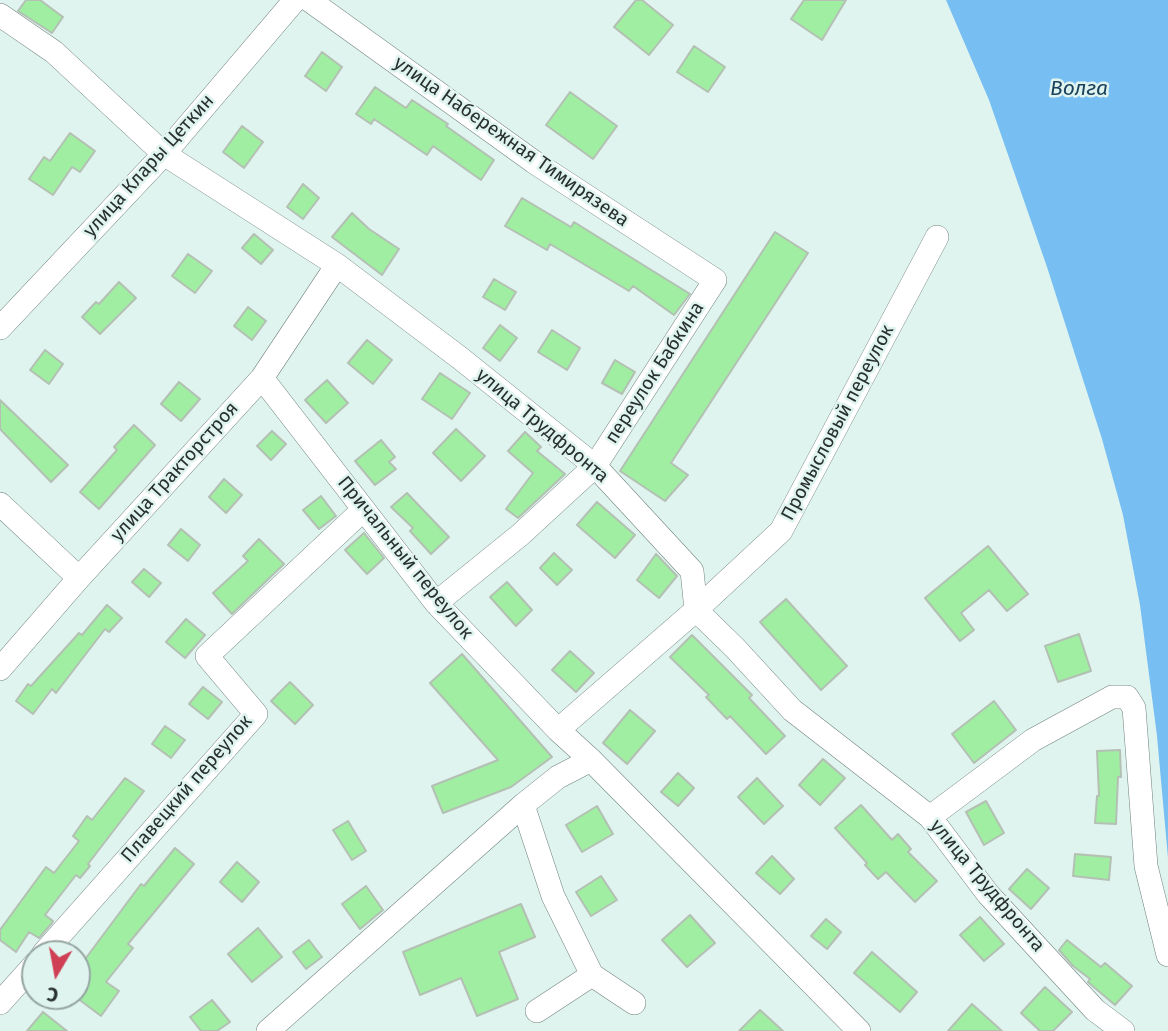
<!DOCTYPE html>
<meta charset="utf-8">
<style>
body{margin:0}
#map{position:relative;width:1168px;height:1031px;overflow:hidden;background:#e0f4ef;font-family:"Fira Sans",sans-serif}
canvas{display:block}
.north{position:absolute;left:21px;top:940px;width:70px;height:70px;box-sizing:border-box;background:#e0f4ef;border:2px solid #96a6a2;border-radius:50%;rotate:190deg;font-size:19px;font-weight:700;line-height:28px;text-align:center;color:#28302e}
.north::after{content:'';display:block;margin:auto;width:24px;height:32px;background:#d04055;clip-path:polygon(50% 0,100% 100%,50% 72%,0 100%)}
</style>
<div id="map">
<canvas width="1168" height="1031"></canvas>
<div class="north">С</div>
</div>
<script>
const c = document.querySelector('canvas').getContext('2d');
c.lineJoin = 'round';
function fill(path, color) {
  c.fillStyle = color;
  c.fill(path, 'evenodd');
}
function toPath(rows) {
  const path = new Path2D();
  for (const r of rows) {
    path.moveTo(r[0], r[1]);
    for (let i = 2; i < r.length; i += 2) path.lineTo(r[i], r[i + 1]);
  }
  return path;
}
function strokePath(path, color, width, dash) {
  c.strokeStyle = color;
  c.lineWidth = width;
  c.lineCap = dash ? 'butt' : 'round';
  c.setLineDash(dash || []);
  c.stroke(path);
}
function write(font, color, halo, rows, align = 'center') {
  c.font = font + ' "Fira Sans",sans-serif';
  c.lineWidth = 5;
  c.setLineDash([]);
  c.textBaseline = 'middle';
  c.strokeStyle = halo;
  c.fillStyle = color;
  for (const [text, x, y, turn = 0] of rows) {
    c.save();
    c.translate(x, y);
    c.rotate((+turn || 0) * Math.PI / 180);
    c.textAlign = isNaN(turn) ? turn : align;
    if (halo) c.strokeText(text, 0, 0);
    c.fillText(text, 0, 0);
    c.restore();
  }
}
fill(toPath([
 [946,0,1168,0,1168,858,1157,736,1140,605,1123,515,1102,439,1047,267,989,100]
]), '#77bef2');
const building = toPath([
 [26,0,40,0,63,17,52,33,18,11,26,0],
 [636,0,642,0,673,25,649,55,614,27,636,0],
 [804,0,846,0,822,40,791,19,804,0],
 [694,46,725,67,708,92,677,72,694,46],
 [322,52,342,67,326,91,305,76,322,52],
 [375,87,406,108,412,100,448,124,446,126,494,160,481,180,433,146,427,155,374,119,371,124,356,114,375,87],
 [570,92,617,126,593,159,546,125,570,92],
 [242,126,263,142,244,168,223,152,242,126],
 [70,133,95,151,80,172,72,167,53,195,29,179,44,157,50,161,70,133],
 [303,184,319,198,303,219,287,207,303,184],
 [522,198,571,227,574,222,690,294,674,315,633,286,629,291,550,244,547,250,505,226,522,198],
 [352,213,369,229,399,249,382,275,332,237,352,213],
 [775,232,808,253,671,463,688,475,665,501,620,471,775,232],
 [254,234,273,250,261,264,242,248,254,234],
 [188,254,212,271,195,293,172,276,188,254],
 [494,279,516,292,505,310,483,297,494,279],
 [119,282,136,298,100,334,82,317,96,302,99,304,119,282],
 [248,307,266,321,252,340,234,326,248,307],
 [500,325,517,338,500,361,483,348,500,325],
 [552,330,580,348,567,370,538,352,552,330],
 [367,340,392,360,373,384,348,363,367,340],
 [45,350,63,364,49,384,30,370,45,350],
 [615,360,635,372,622,394,602,383,615,360],
 [440,373,470,393,452,419,422,399,440,373],
 [327,380,348,403,326,423,305,400,327,380],
 [179,382,200,399,181,421,161,404,179,382],
 [0,400,68,465,51,482,0,429,0,400],
 [134,425,155,445,99,509,80,492,117,450,114,447,134,425],
 [456,429,485,456,461,481,433,453,456,429],
 [272,431,286,444,271,460,257,446,272,431],
 [525,432,541,447,537,451,565,474,518,518,506,509,533,473,508,451,525,432],
 [381,440,395,457,389,462,396,469,375,485,355,461,381,440],
 [224,479,242,495,226,513,209,497,224,479],
 [407,493,449,537,431,554,410,531,413,528,391,507,407,493],
 [321,496,336,516,319,529,303,510,321,496],
 [597,502,635,535,615,558,577,525,597,502],
 [181,529,200,545,188,561,168,545,181,529],
 [364,533,384,558,367,574,345,550,364,533],
 [259,539,284,564,232,614,213,593,248,561,243,556,259,539],
 [988,546,1028,594,1007,611,989,590,961,613,974,630,960,641,925,598,988,546],
 [554,553,572,570,557,585,540,568,554,553],
 [656,554,677,576,659,598,637,580,656,554],
 [144,569,161,583,149,597,132,582,144,569],
 [507,582,532,610,516,626,490,597,507,582],
 [786,599,847,666,821,690,760,622,786,599],
 [107,605,122,618,109,632,105,629,56,693,52,689,33,714,16,701,28,684,31,686,79,633,82,635,107,605],
 [186,619,205,635,185,658,166,642,186,619],
 [1079,634,1091,671,1058,682,1045,646,1079,634],
 [692,635,752,695,749,698,785,736,766,754,730,716,727,719,706,697,709,695,670,657,692,635],
 [570,651,594,673,576,692,552,670,570,651],
 [462,654,552,757,511,787,443,813,432,786,498,760,430,683,462,654],
 [290,682,313,705,295,724,271,701,290,682],
 [203,687,222,702,208,719,189,704,203,687],
 [994,701,1016,730,974,763,952,734,994,701],
 [630,710,655,731,627,764,603,743,630,710],
 [165,726,185,740,171,758,152,744,165,726],
 [1120,750,1121,777,1118,777,1116,824,1095,823,1097,796,1099,796,1097,751,1120,750],
 [823,759,845,778,820,805,799,785,823,759],
 [678,773,694,788,678,806,661,792,678,773],
 [125,778,144,791,88,864,90,866,80,878,76,875,45,915,53,921,52,923,39,938,29,932,16,952,0,940,0,930,46,867,54,873,79,841,73,836,87,816,92,820,125,778],
 [757,778,783,806,764,824,738,797,757,778],
 [986,801,1004,833,984,845,966,812,986,801],
 [861,805,892,840,898,834,911,849,908,852,937,881,915,902,886,872,878,879,865,865,867,863,835,828,861,805],
 [597,806,613,834,582,852,566,825,597,806],
 [348,821,366,851,352,860,333,830,348,821],
 [175,848,194,864,128,944,133,948,106,982,119,991,101,1016,77,998,77,970,141,884,144,886,175,848],
 [1075,854,1111,857,1109,880,1073,876,1075,854],
 [772,856,794,879,780,894,756,873,772,856],
 [237,862,259,882,242,902,220,882,237,862],
 [1027,869,1049,888,1031,909,1009,889,1027,869],
 [601,876,617,900,591,916,576,892,601,876],
 [366,886,383,910,360,929,342,904,366,886],
 [521,904,535,937,499,952,518,999,477,1016,461,978,420,995,403,952,521,904],
 [690,915,715,943,687,967,662,940,690,915],
 [980,917,1004,944,984,961,960,935,980,917],
 [826,919,841,932,827,949,811,936,826,919],
 [258,928,282,957,252,982,228,954,258,928],
 [309,940,322,957,306,969,293,952,309,940],
 [1067,940,1101,967,1105,963,1132,986,1115,1005,1089,983,1088,982,1090,979,1073,966,1059,950,1067,940],
 [872,952,917,992,900,1012,854,973,872,952],
 [1045,987,1072,1012,1053,1031,1040,1031,1021,1013,1045,987],
 [212,1000,230,1022,217,1031,201,1031,190,1017,212,1000],
 [972,1004,1002,1031,948,1031,972,1004],
 [760,1010,783,1031,739,1031,760,1010],
 [43,1012,67,1031,27,1031,43,1012]
]);
fill(building, '#9feea2');
strokePath(building, '#b3c0b3', 2);
const minor = toPath([
 [309,0,534,162,715,280,595,466,520,535,436,603],
 [0,15,54,52,164,154,337,265,460,358,595,466,692,571,696,610,735,648,792,710,930,817,988,894,1095,1010,1123,1031],
 [0,328,164,154,295,0],
 [262,378,436,603,558,730,591,760,859,1031],
 [0,504,79,578],
 [0,669,79,578,262,378,337,265],
 [558,730,696,610,781,531,937,237],
 [523,805,553,896,592,975,634,1003],
 [930,817,1033,740,1112,697,1127,697,1134,708,1146,866,1168,955],
 [43,954,256,714,207,656,363,510],
 [0,1003,35,964],
 [537,1011,592,975],
 [268,1031,523,805,558,777,591,760]
]);
strokePath(minor, '#71837e', 24);
strokePath(minor, '#fff', 23);
write('19px', '#28302e', '#e0f4ef', [
 ["улица Набережная Тимирязева",511,142,35],
 ["улица Клары Цеткин",149,166,-48],
 ["переулок Бабкина",655,373,-57],
 ["Промысловый переулок",838,423,-62],
 ["улица Трудфронта",542,426,40],
 ["улица Тракторстроя",175,472,-48],
 ["Причальный переулок",405,558,51],
 ["Плавецкий переулок",187,789,-49],
 ["улица Трудфронта",987,886,50]
]);
write('italic 21px', '#1b425d', '#e0f4ef', [
 ["Волга",1079,89]
]);
</script>
